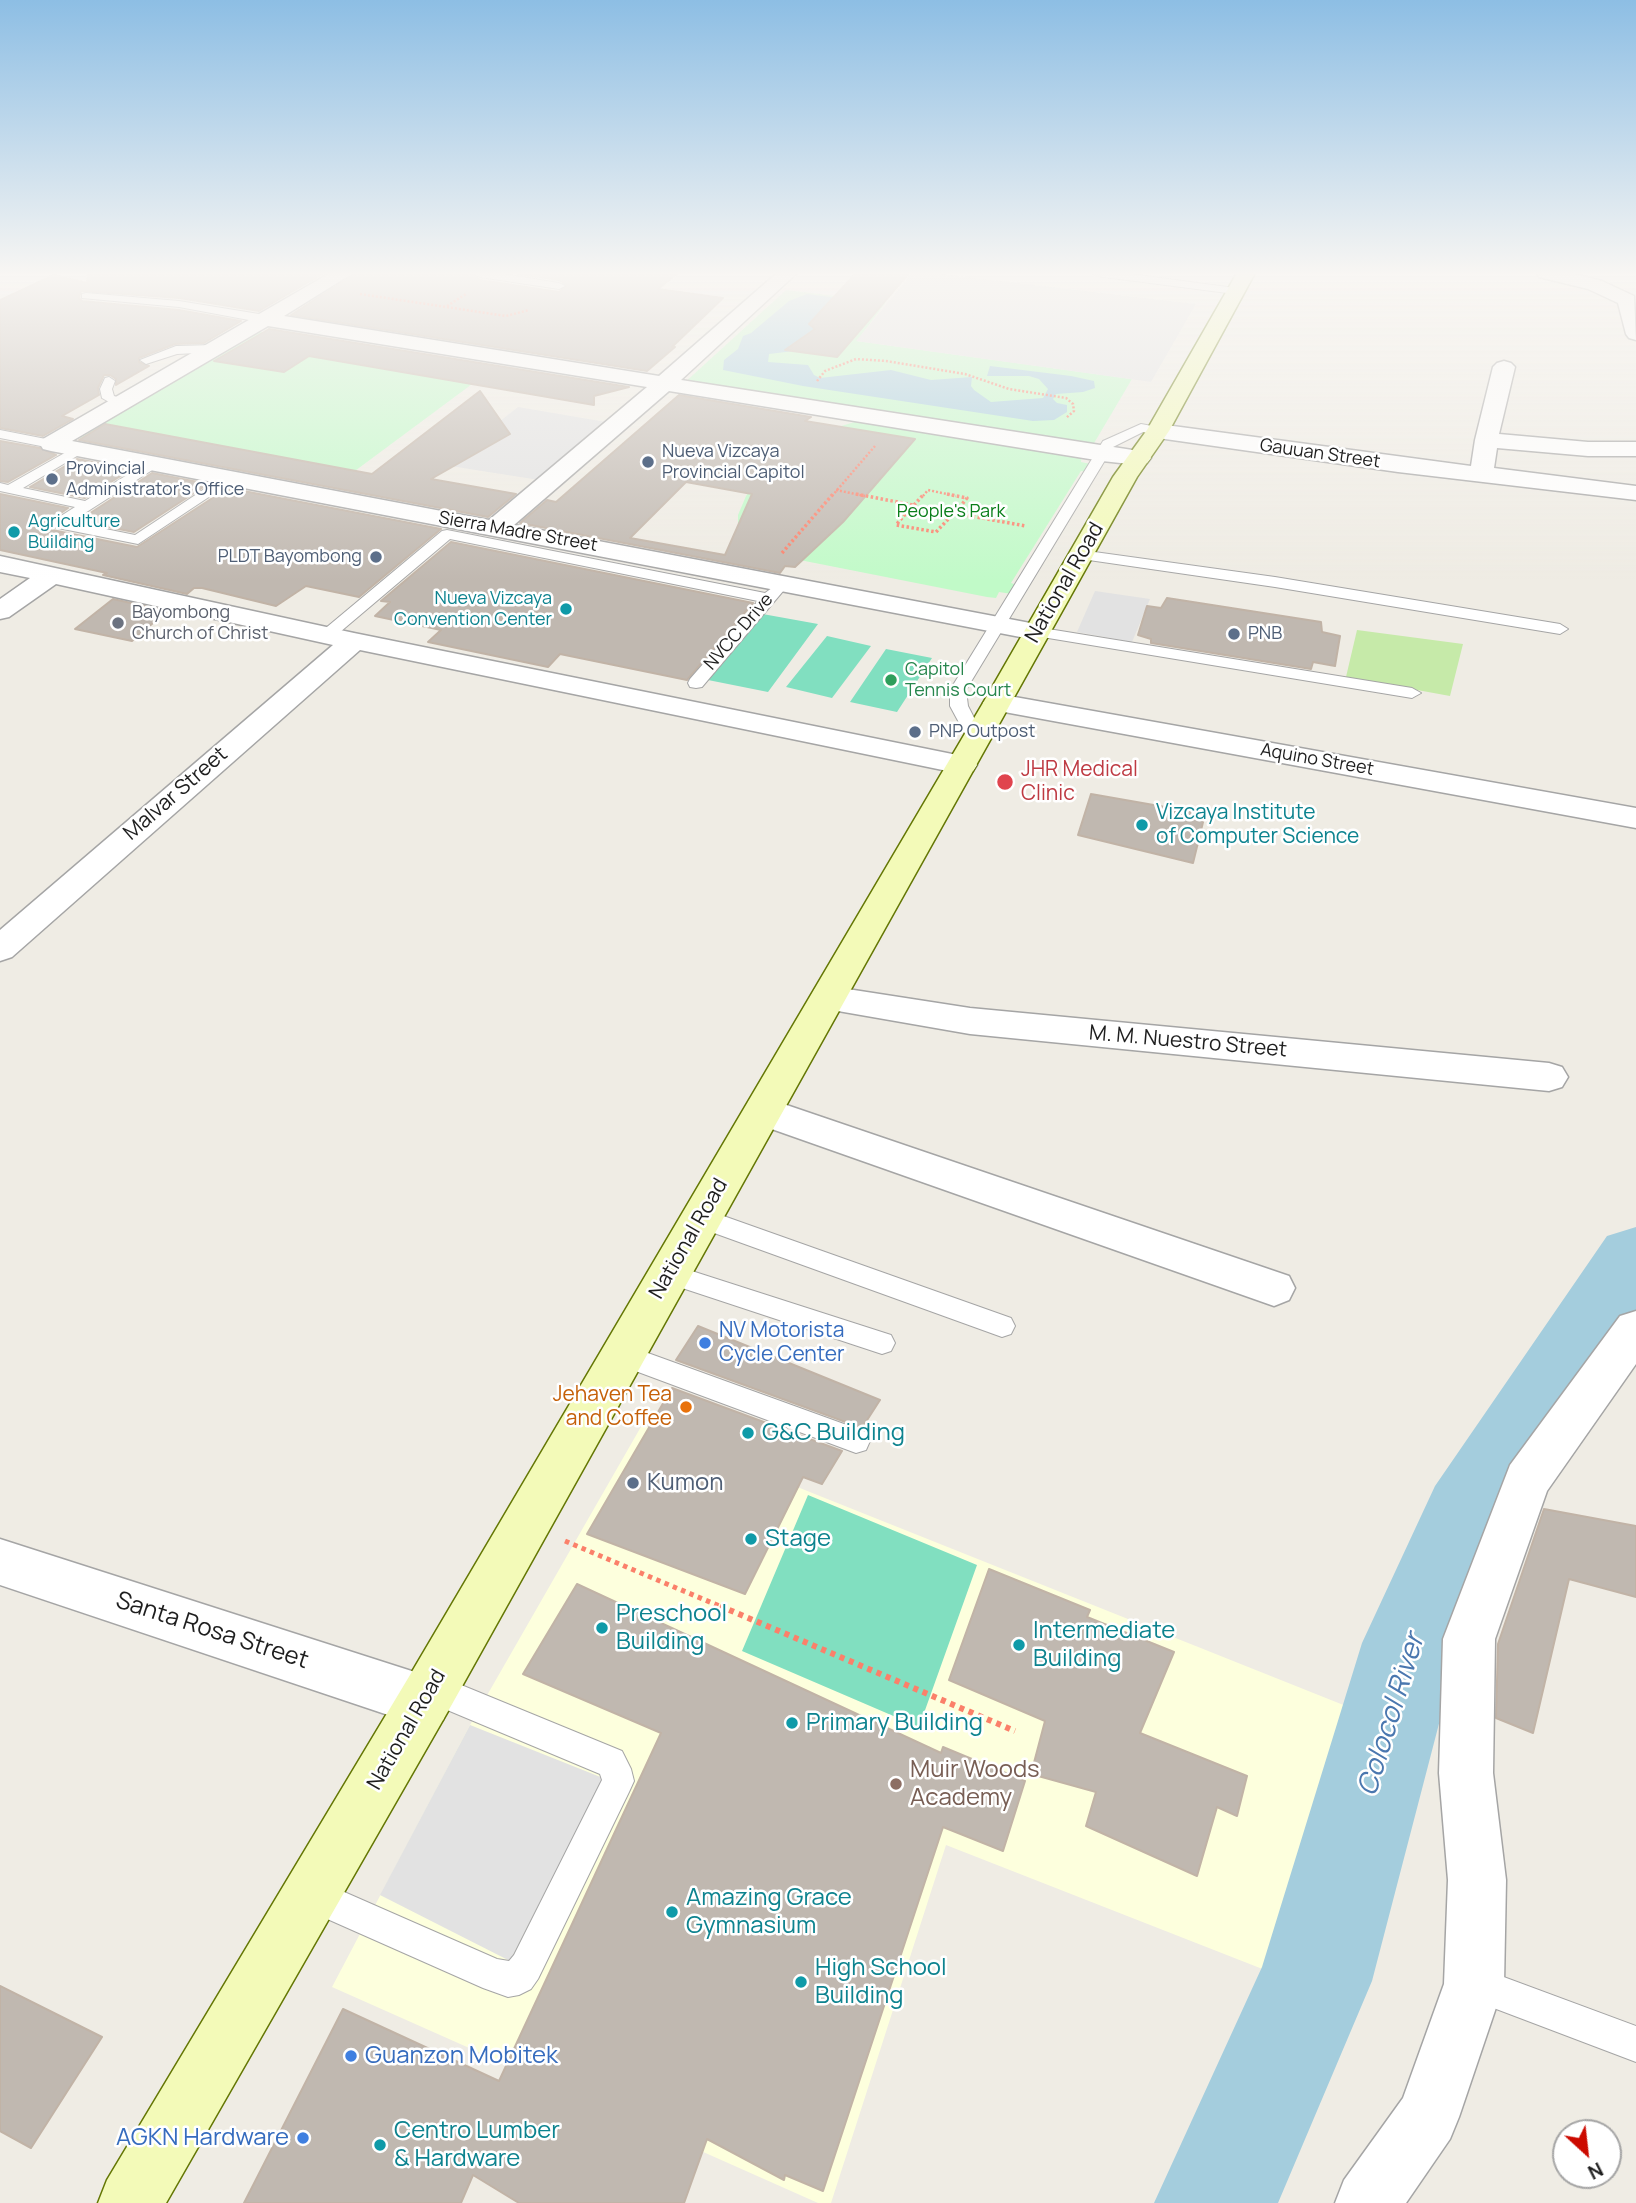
<!DOCTYPE html>
<style>
body{margin:0}
#map{position:relative;width:1636px;height:2203px;overflow:hidden;background:#efece4;font-family:Manrope,sans-serif}
canvas{display:block}
.north{position:absolute;left:1552px;top:2119px;width:70px;height:70px;box-sizing:border-box;background:#fff;border:2px solid #a5a5a5;border-radius:50%;rotate:153deg;font-size:19px;font-weight:700;line-height:28px;text-align:center;color:#1e1e1e}
.north::after{content:'';display:block;margin:auto;width:24px;height:32px;background:#cc0a00;clip-path:polygon(50% 0,100% 100%,50% 72%,0 100%)}
</style>
<div id="map">
<canvas width="1636" height="2203"></canvas>
<div class="north">N</div>
</div>
<script>
const c = document.querySelector('canvas').getContext('2d');
c.lineJoin = 'round';
function fill(path, color) {
  c.fillStyle = color;
  c.fill(path, 'evenodd');
}
function toPath(rows) {
  const path = new Path2D();
  for (const r of rows) {
    path.moveTo(r[0], r[1]);
    for (let i = 2; i < r.length; i += 2) path.lineTo(r[i], r[i + 1]);
  }
  return path;
}
function strokePath(path, color, width, dash) {
  c.strokeStyle = color;
  c.lineWidth = width;
  c.lineCap = dash ? 'butt' : 'round';
  c.setLineDash(dash || []);
  c.stroke(path);
}
function write(font, color, halo, rows, align = 'center') {
  c.font = font + ' Manrope,sans-serif';
  c.lineWidth = 5;
  c.setLineDash([]);
  c.textBaseline = 'middle';
  c.strokeStyle = halo;
  c.fillStyle = color;
  for (const [text, x, y, turn = 0] of rows) {
    c.save();
    c.translate(x, y);
    c.rotate((+turn || 0) * Math.PI / 180);
    c.textAlign = isNaN(turn) ? turn : align;
    if (halo) c.strokeText(text, 0, 0);
    c.fillText(text, 0, 0);
    c.restore();
  }
}
fill(toPath([
 [642,1425,1376,1718,1288,1979,946,1845,831,2203,818,2203,332,1987,470,1725]
]), '#fdffdd');
fill(toPath([
 [1357,630,1463,644,1450,696,1346,677]
]), '#c6eaa9');
fill(toPath([
 [786,290,886,302,857,341,1132,379,1090,450,683,384],
 [256,331,491,370,336,485,79,438],
 [858,421,1082,456,1081,462,1091,464,1087,472,1081,471,1011,583,1017,585,1012,594,999,592,996,598,987,597,744,549,738,537,738,515,746,496,763,471,831,429]
]), '#c1fac8');
fill(toPath([
 [757,613,818,624,768,692,703,679],
 [827,636,871,646,832,698,786,687],
 [886,649,932,658,897,712,850,702],
 [808,1495,977,1565,919,1727,742,1651]
]), '#81dfc0');
fill(toPath([
 [912,273,932,273,1196,304,1151,382,856,341],
 [518,407,606,422,539,480,444,465],
 [1095,591,1150,599,1132,642,1077,632],
 [470,1725,603,1778,510,1961,380,1895]
]), '#e2e2e2');
fill(toPath([
 [807,294,846,299,802,350,769,354,768,362,808,365,814,375,820,378,891,370,931,380,972,377,971,386,974,390,991,402,1043,398,1048,389,1039,379,1029,376,987,376,990,366,1071,376,1094,381,1095,388,1083,392,1056,394,1053,399,1057,403,1067,405,1067,412,1054,420,1033,421,803,386,723,370,724,360,738,349,743,336,751,333,789,301]
]), '#a4cddd');
fill(toPath([
 [1636,1227,1636,1328,1503,1542,1460,1643,1372,1981,1278,2203,1154,2203,1262,1967,1362,1643,1435,1486,1607,1236,1636,1227]
]), '#a4cddd');
const building = toPath([
 [88,273,324,273,259,311,179,298,81,291,79,298,82,301,179,310,241,321,204,343,175,344,139,358,139,362,149,366,116,385,116,379,110,375,104,375,98,388,99,395,62,416,73,419,43,436,0,428,0,300,54,275,87,283,88,273],
 [356,273,472,273,480,280,559,292,567,285,559,280,515,273,678,273,658,289,723,298,672,347,675,347,647,371,291,315,356,273],
 [856,273,909,273,837,357,785,350,815,329,809,324,856,273],
 [269,329,629,387,594,396,594,405,309,356,284,372,214,361,269,329],
 [480,391,510,434,431,479,516,494,488,517,79,440,105,424,372,474,480,391],
 [679,395,811,417,805,421,915,439,843,522,795,567,785,566,780,573,520,523,547,500,556,502,679,395],
 [686,482,752,494,725,555,630,538,686,482],
 [0,441,40,448,56,455,8,482,0,481,0,441],
 [77,459,132,469,85,498,30,487,77,459],
 [152,473,208,484,134,532,78,521,152,473],
 [228,488,441,529,359,597,306,586,276,606,202,588,194,588,187,594,103,575,107,573,0,550,0,494,68,508,51,520,49,525,52,530,137,547,228,488],
 [451,542,753,603,687,680,560,654,548,667,428,642,441,630,375,616,390,602,381,601,451,542],
 [1167,598,1321,622,1322,632,1340,636,1335,666,1313,662,1311,669,1151,643,1151,639,1138,635,1147,606,1161,608,1167,598],
 [113,599,167,611,132,641,75,629,113,599],
 [1091,794,1205,814,1193,863,1078,835,1091,794],
 [698,1326,880,1400,862,1428,676,1360,698,1326],
 [672,1388,842,1451,822,1484,803,1477,745,1594,587,1534,672,1388],
 [1544,1509,1636,1526,1636,1597,1569,1579,1533,1733,1496,1718,1498,1644,1544,1509],
 [989,1569,1090,1610,1087,1617,1174,1652,1140,1733,1247,1776,1237,1816,1217,1807,1197,1876,1086,1826,1096,1792,1031,1774,1045,1721,949,1680,989,1569],
 [577,1584,941,1753,943,1747,1025,1781,1003,1851,943,1827,823,2191,785,2175,784,2180,707,2139,684,2203,519,2203,473,2175,461,2203,244,2203,343,2009,499,2081,661,1733,523,1674,577,1584],
 [0,1986,102,2037,31,2148,0,2131,0,1986]
]);
fill(building, '#c0b8b0');
strokePath(building, '#c1b3a6', 2);
const service = toPath([
 [497,273,559,283,565,286,559,289,480,277,474,274,497,273],
 [1091,273,1123,273,1235,288,1241,291,1235,294,1096,276,1091,273],
 [86,293,179,301,265,315,271,319,265,323,179,307,82,298,82,294,86,293],
 [214,345,218,346,218,352,177,354,146,364,140,360,176,346,214,345],
 [109,377,115,381,112,389,114,396,126,400,126,406,116,406,102,398,100,389,105,378,109,377],
 [1141,424,1163,428,1165,431,1158,435,1143,432,1113,447,966,690,968,706,985,739,976,744,970,743,950,706,950,690,1103,441,1141,424],
 [0,430,51,440,58,444,51,448,0,438,0,430],
 [77,446,82,447,82,453,23,488,85,501,148,462,158,462,160,465,71,522,135,535,224,476,234,476,236,479,138,544,53,527,51,524,53,521,75,507,0,491,0,483,8,485,77,446],
 [447,530,765,593,776,585,784,590,702,687,696,688,690,687,688,683,690,679,758,601,450,539,333,638,321,638,319,635,321,632,442,531,447,530],
 [1080,550,1275,577,1560,624,1568,629,1560,634,1275,587,1075,558,1072,555,1080,550],
 [1036,627,1412,688,1421,693,1412,698,1030,635,1028,632,1030,629,1036,627],
 [701,1208,1011,1318,1015,1326,1011,1334,1002,1337,692,1225,689,1218,692,1211,701,1208],
 [670,1264,891,1335,895,1343,891,1351,882,1354,661,1281,657,1274,661,1267,670,1264],
 [623,1344,866,1432,870,1441,866,1450,856,1453,614,1363,610,1355,614,1347,623,1344],
 [432,1673,622,1751,631,1769,634,1781,629,1792,538,1979,531,1989,519,1995,508,1997,483,1988,298,1906,293,1894,298,1882,310,1877,497,1959,509,1961,514,1955,602,1780,600,1774,421,1699,417,1688,421,1677,432,1673],
 [1474,1966,1636,2026,1636,2062,1462,1996,1456,1984,1462,1972,1474,1966]
]);
const minor = toPath([
 [330,273,353,273,284,316,659,376,777,273,797,273,681,380,1139,451,1147,453,1151,458,1147,463,1139,465,1102,461,669,391,514,525,1046,626,1050,632,1046,638,1036,640,51,451,43,449,40,444,43,439,330,273],
 [268,326,647,387,489,520,72,441,268,326],
 [1537,273,1570,273,1602,281,1634,296,1636,340,1629,338,1626,334,1618,303,1588,289,1539,277,1537,273],
 [1504,361,1511,363,1515,367,1499,434,1588,442,1636,442,1636,456,1588,456,1497,448,1494,468,1636,486,1636,500,1398,472,1158,438,1150,436,1147,431,1150,426,1158,424,1471,466,1475,440,1493,367,1497,363,1504,361],
 [0,556,354,633,962,756,973,759,977,765,973,771,962,774,360,650,12,957,0,961,0,930,333,645,56,584,9,617,0,619,0,599,30,578,0,572,0,556],
 [998,694,1636,808,1636,828,988,709,983,703,988,697,998,694],
 [828,986,970,1008,1549,1063,1562,1067,1568,1077,1562,1087,1549,1091,970,1034,815,1007,810,998,815,989,828,986],
 [763,1097,1289,1276,1295,1288,1289,1300,1274,1306,749,1121,744,1111,749,1101,763,1097],
 [1636,1311,1636,1364,1547,1491,1495,1639,1493,1773,1506,1880,1504,1984,1459,2117,1450,2139,1406,2203,1335,2203,1344,2180,1403,2098,1444,1984,1448,1880,1439,1773,1443,1639,1510,1465,1620,1316,1636,1311]
]);
const tertiary = toPath([
 [0,1539,424,1675,443,1682,450,1701,443,1720,424,1727,0,1585,0,1539]
]);
const secondary = toPath([
 [1237,273,1255,273,1169,431,1137,477,451,1706,166,2203,98,2203,107,2180,413,1670,983,703,1113,477,1147,430,1237,273]
]);
strokePath(service, '#a5a5a5', 2);
strokePath(minor, '#a5a5a5', 3);
strokePath(tertiary, '#a5a5a5', 3);
strokePath(secondary, '#647704', 3);
strokePath(toPath([
 [360,294,506,316,529,310],
 [447,306,466,294],
 [817,381,825,371,856,359,886,361,965,374,1009,389,1066,398,1073,404,1074,411,1066,418],
 [836,490,865,496],
 [832,496,875,446],
 [923,496,928,490,956,496]
]), '#fb806a', 2.5, [2, 2]);
strokePath(toPath([
 [856,494,913,505,896,525,936,532,954,513,1026,526],
 [947,494,967,498,955,513],
 [914,505,924,494],
 [782,553,833,494]
]), '#fb806a', 3.5, [2.5, 2.5]);
strokePath(toPath([
 [565,1541,724,1608]
]), '#fb806a', 5, [4.5, 4.5]);
strokePath(toPath([
 [720,1606,1015,1731]
]), '#fb806a', 6, [5, 5]);
fill(service, '#fff');
fill(minor, '#fff');
fill(tertiary, '#fff');
fill(secondary, '#f3fab8');
const sky = c.createLinearGradient(0, 0, 0, 582);
sky.addColorStop(0, '#8dbee4');
sky.addColorStop(0.47, '#f8f6f3');
sky.addColorStop(1, '#f8f6f300');
c.fillStyle = sky;
c.fillRect(0, 0, 1636, 582);
for (const [x, y, r, color] of [
 [648,462,7,"#5c6f8a"],
 [52,479,7,"#5c6f8a"],
 [14,532,7,"#0f9aa8"],
 [376,557,7,"#5c6f8a"],
 [566,609,7,"#0f9aa8"],
 [118,623,7,"#6b7280"],
 [1234,634,7,"#5c6f8a"],
 [891,680,7,"#2e9e5b"],
 [915,732,7,"#5c6f8a"],
 [1005,782,9,"#e0444e"],
 [1142,825,7,"#0f9aa8"],
 [705,1343,7,"#3f7fe0"],
 [686,1407,7,"#e8710a"],
 [748,1433,7,"#0f9aa8"],
 [633,1483,7,"#5c6f8a"],
 [751,1539,7,"#0f9aa8"],
 [602,1628,7,"#0f9aa8"],
 [1019,1645,7,"#0f9aa8"],
 [792,1723,7,"#0f9aa8"],
 [896,1784,7,"#8d6e63"],
 [672,1912,7,"#0f9aa8"],
 [801,1982,7,"#0f9aa8"],
 [351,2056,7,"#3f7fe0"],
 [303,2138,7,"#3f7fe0"],
 [380,2145,7,"#0f9aa8"]
]) {
  const dot = new Path2D();
  dot.arc(x, y, r, 0, 2 * Math.PI);
  c.fillStyle = color;
  c.fill(dot);
  strokePath(dot, '#fff', 2.5);
}
write('18px', '#4e5e75', '#fff', [
 ["Nueva Vizcaya",662,452],
 ["Provincial Capitol",662,473],
 ["Provincial",66,469],
 ["Administrator's Office",66,490],
 ["PLDT Bayombong",362,557,"right"],
 ["PNB",1248,634],
 ["PNP Outpost",929,732]
], 'left');
write('18px', '#1e1e1e', '#fff', [
 ["Gauuan Street",1320,454,8],
 ["Sierra Madre Street",518,532,10],
 ["NVCC Drive",739,632,-49],
 ["Aquino Street",1317,760,10]
]);
write('18px', '#0a7e1a', '#fff', [
 ["People's Park",951,512]
]);
write('18px', '#0d838f', '#fff', [
 ["Agriculture",28,522],
 ["Building",28,543],
 ["Nueva Vizcaya",552,599,"right"],
 ["Convention Center",552,620,"right"]
], 'left');
write('18px', '#5b616d', '#fff', [
 ["Bayombong",132,613],
 ["Church of Christ",132,634]
], 'left');
write('18px', '#27864d', '#fff', [
 ["Capitol",905,670],
 ["Tennis Court",905,691]
], 'left');
write('21px', '#1e1e1e', '#fff', [
 ["National Road",1065,583,-60],
 ["Malvar Street",176,794,-41],
 ["M. M. Nuestro Street",1188,1042,5],
 ["National Road",689,1239,-60],
 ["National Road",407,1730,-60]
]);
write('21px', '#be3a42', '#fff', [
 ["JHR Medical",1021,770],
 ["Clinic",1021,794]
], 'left');
write('21px', '#0d838f', '#fff', [
 ["Vizcaya Institute",1156,813],
 ["of Computer Science",1156,837]
], 'left');
write('21px', '#366cbe', '#fff', [
 ["NV Motorista",719,1331],
 ["Cycle Center",719,1355]
], 'left');
write('21px', '#c56008', '#fff', [
 ["Jehaven Tea",672,1395],
 ["and Coffee",672,1419]
], 'right');
write('24px', '#0d838f', '#fff', [
 ["G&C Building",762,1433],
 ["Stage",765,1539],
 ["Preschool",616,1614],
 ["Building",616,1642],
 ["Intermediate",1033,1631],
 ["Building",1033,1659],
 ["Primary Building",806,1723],
 ["Amazing Grace",686,1898],
 ["Gymnasium",686,1926],
 ["High School",815,1968],
 ["Building",815,1996],
 ["Centro Lumber",394,2131],
 ["& Hardware",394,2159]
], 'left');
write('24px', '#4e5e75', '#fff', [
 ["Kumon",647,1483]
], 'left');
write('24px', '#1e1e1e', '#fff', [
 ["Santa Rosa Street",212,1631,18]
]);
write('24px', '#785e54', '#fff', [
 ["Muir Woods",910,1770],
 ["Academy",910,1798]
], 'left');
write('24px', '#366cbe', '#fff', [
 ["Guanzon Mobitek",365,2056],
 ["AGKN Hardware",289,2138,"right"]
], 'left');
write('italic 28px', '#4a77af', '#fff', [
 ["Colocol River",1392,1715,-73]
]);
</script>
